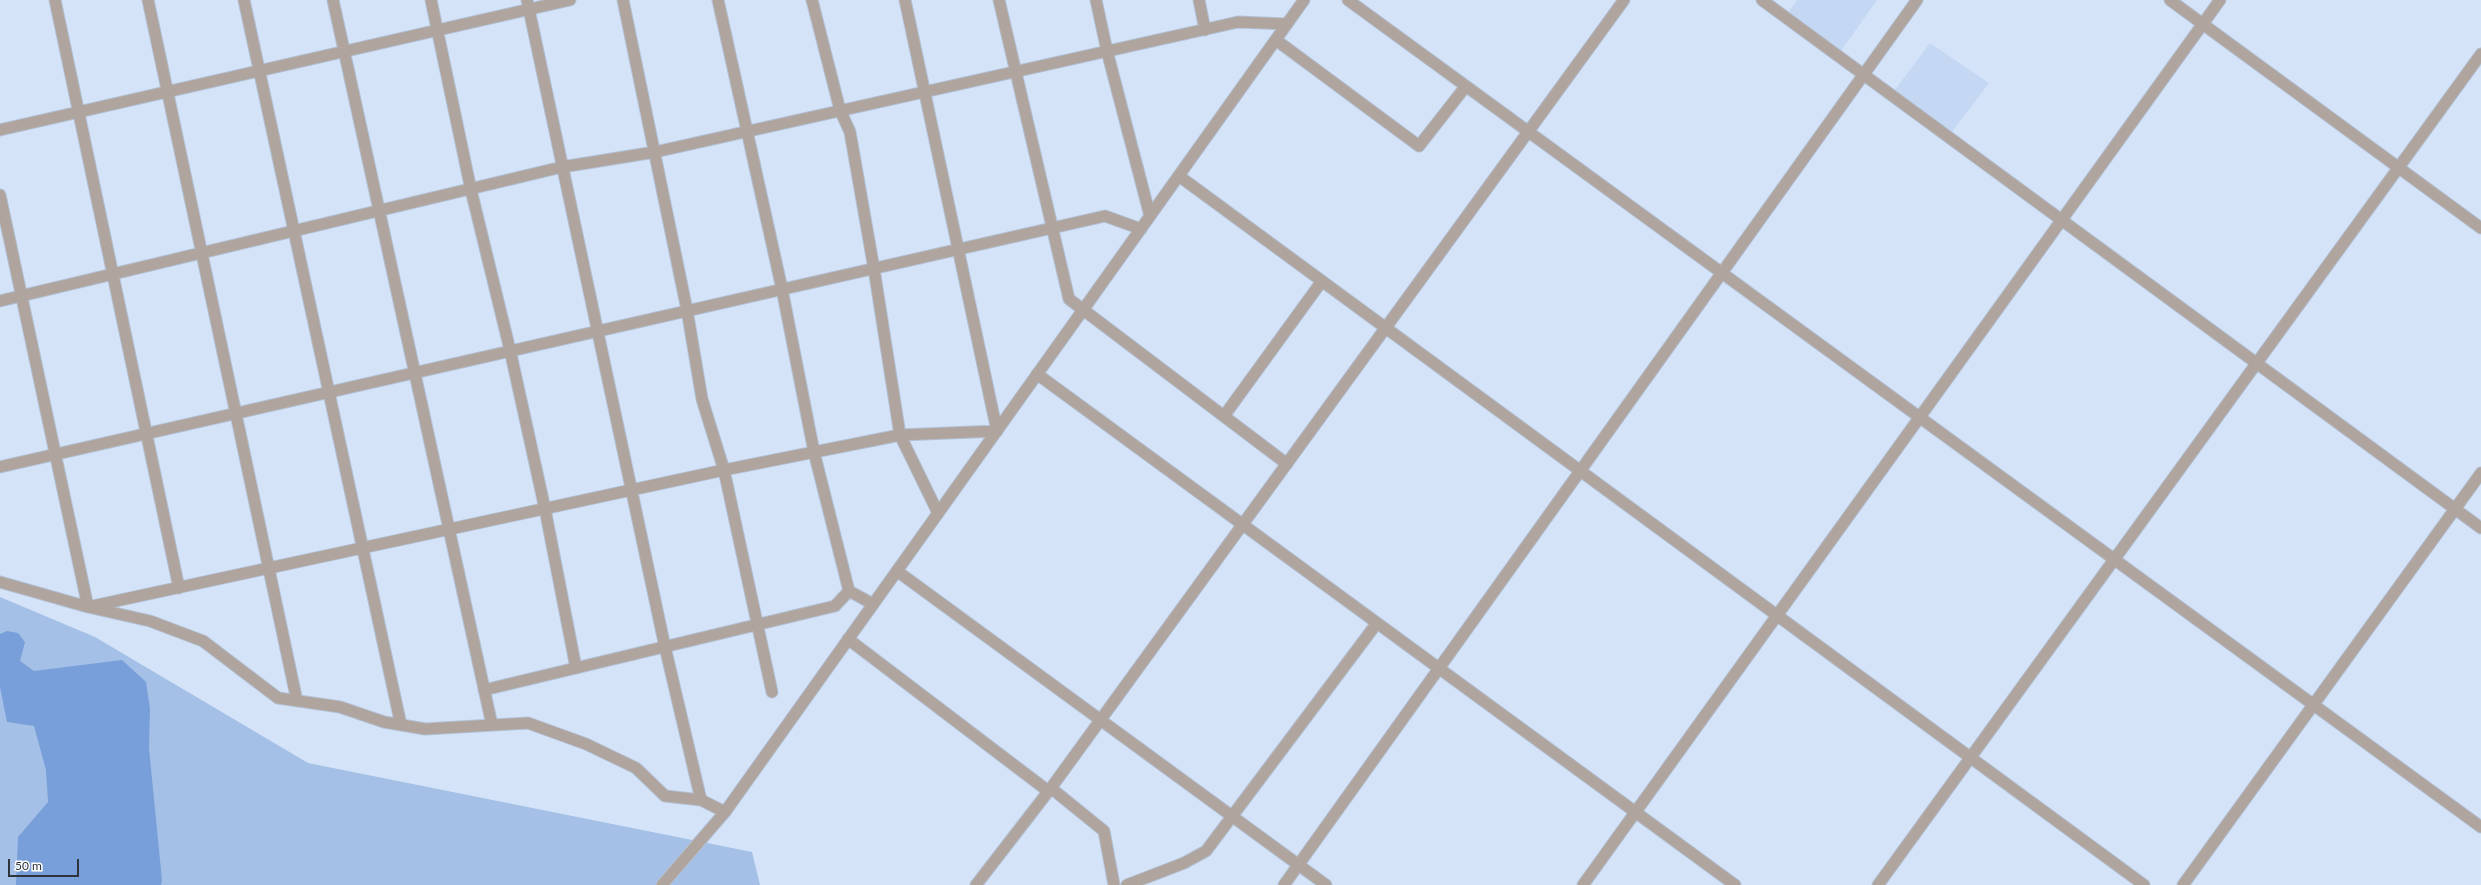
<!DOCTYPE html>
<style>
body{margin:0}
#map{position:relative;width:2481px;height:885px;overflow:hidden;background:#d4e3f8;font-family:Lato,sans-serif}
canvas{display:block}
.scale{position:absolute;left:8px;top:859px;width:71px;height:18px;box-sizing:border-box;border:2px solid #2e343c;border-top:0;padding-left:5px;font-size:12px;line-height:14px;white-space:nowrap;color:#2e343c;-webkit-text-stroke:3px #fff;paint-order:stroke}
</style>
<div id="map">
<canvas width="2481" height="885"></canvas>
<div class="scale">50 m</div>
</div>
<script>
const c = document.querySelector('canvas').getContext('2d');
c.lineJoin = 'round';
function fill(path, color) {
  c.fillStyle = color;
  c.fill(path, 'evenodd');
}
function toPath(rows) {
  const path = new Path2D();
  for (const r of rows) {
    path.moveTo(r[0], r[1]);
    for (let i = 2; i < r.length; i += 2) path.lineTo(r[i], r[i + 1]);
  }
  return path;
}
function strokePath(path, color, width, dash) {
  c.strokeStyle = color;
  c.lineWidth = width;
  c.lineCap = dash ? 'butt' : 'round';
  c.setLineDash(dash || []);
  c.stroke(path);
}
fill(toPath([
 [1797,0,1877,0,1841,51,1788,13],
 [1930,43,1989,83,1952,132,1894,91]
]), '#c5d8f3');
fill(toPath([
 [0,597,95,637,308,763,752,852,760,885,0,885]
]), '#a5c0e6');
fill(toPath([
 [7,631,18,633,25,642,20,661,34,671,122,660,146,682,150,709,149,748,162,880,161,885,16,885,18,837,48,802,46,770,34,726,7,722,0,687,0,634]
]), '#789fd9');
const minor = toPath([
 [55,0,179,588],
 [148,0,297,701],
 [244,0,401,725],
 [333,0,492,725],
 [431,0,471,190,510,350,545,509,576,668],
 [527,0,665,647,701,800],
 [623,0,687,310,702,399,724,470,772,692],
 [718,0,782,289,814,452,849,591,873,604],
 [812,0,840,110,850,132,874,269,900,435,938,513],
 [999,0,1069,299,1287,464],
 [1096,0,1107,51,1150,216],
 [1199,0,1205,30],
 [1348,0,2481,827],
 [1762,0,2481,528],
 [2170,0,2481,228],
 [1276,40,1419,146,1466,86],
 [0,130,570,0],
 [1179,176,2144,885],
 [0,195,88,607,724,470,900,435,997,431,905,0],
 [0,301,562,167,655,152,1238,22,1287,24],
 [1037,374,1735,885],
 [1224,416,1322,281],
 [0,467,1105,216,1141,229],
 [897,571,1326,885],
 [0,582,88,607,150,621,203,641,278,698,340,707,384,722,425,729,528,723,586,744,636,768,665,796,701,800,725,812,662,885],
 [848,639,1048,791],
 [484,690,835,606,849,591],
 [1051,788,1624,0],
 [976,885,1051,788,1104,831,1114,885],
 [1127,885,1184,863,1206,851,1377,623],
 [1284,885,1917,0],
 [1583,885,2220,0],
 [1878,885,2481,54],
 [2183,885,2481,473]
]);
const tertiary = toPath([
 [725,812,1304,0]
]);
strokePath(minor, '#b3c0d2', 13);
strokePath(tertiary, '#b3c0d2', 13);
strokePath(minor, '#afa49e', 11);
strokePath(tertiary, '#afa49e', 11);
</script>
